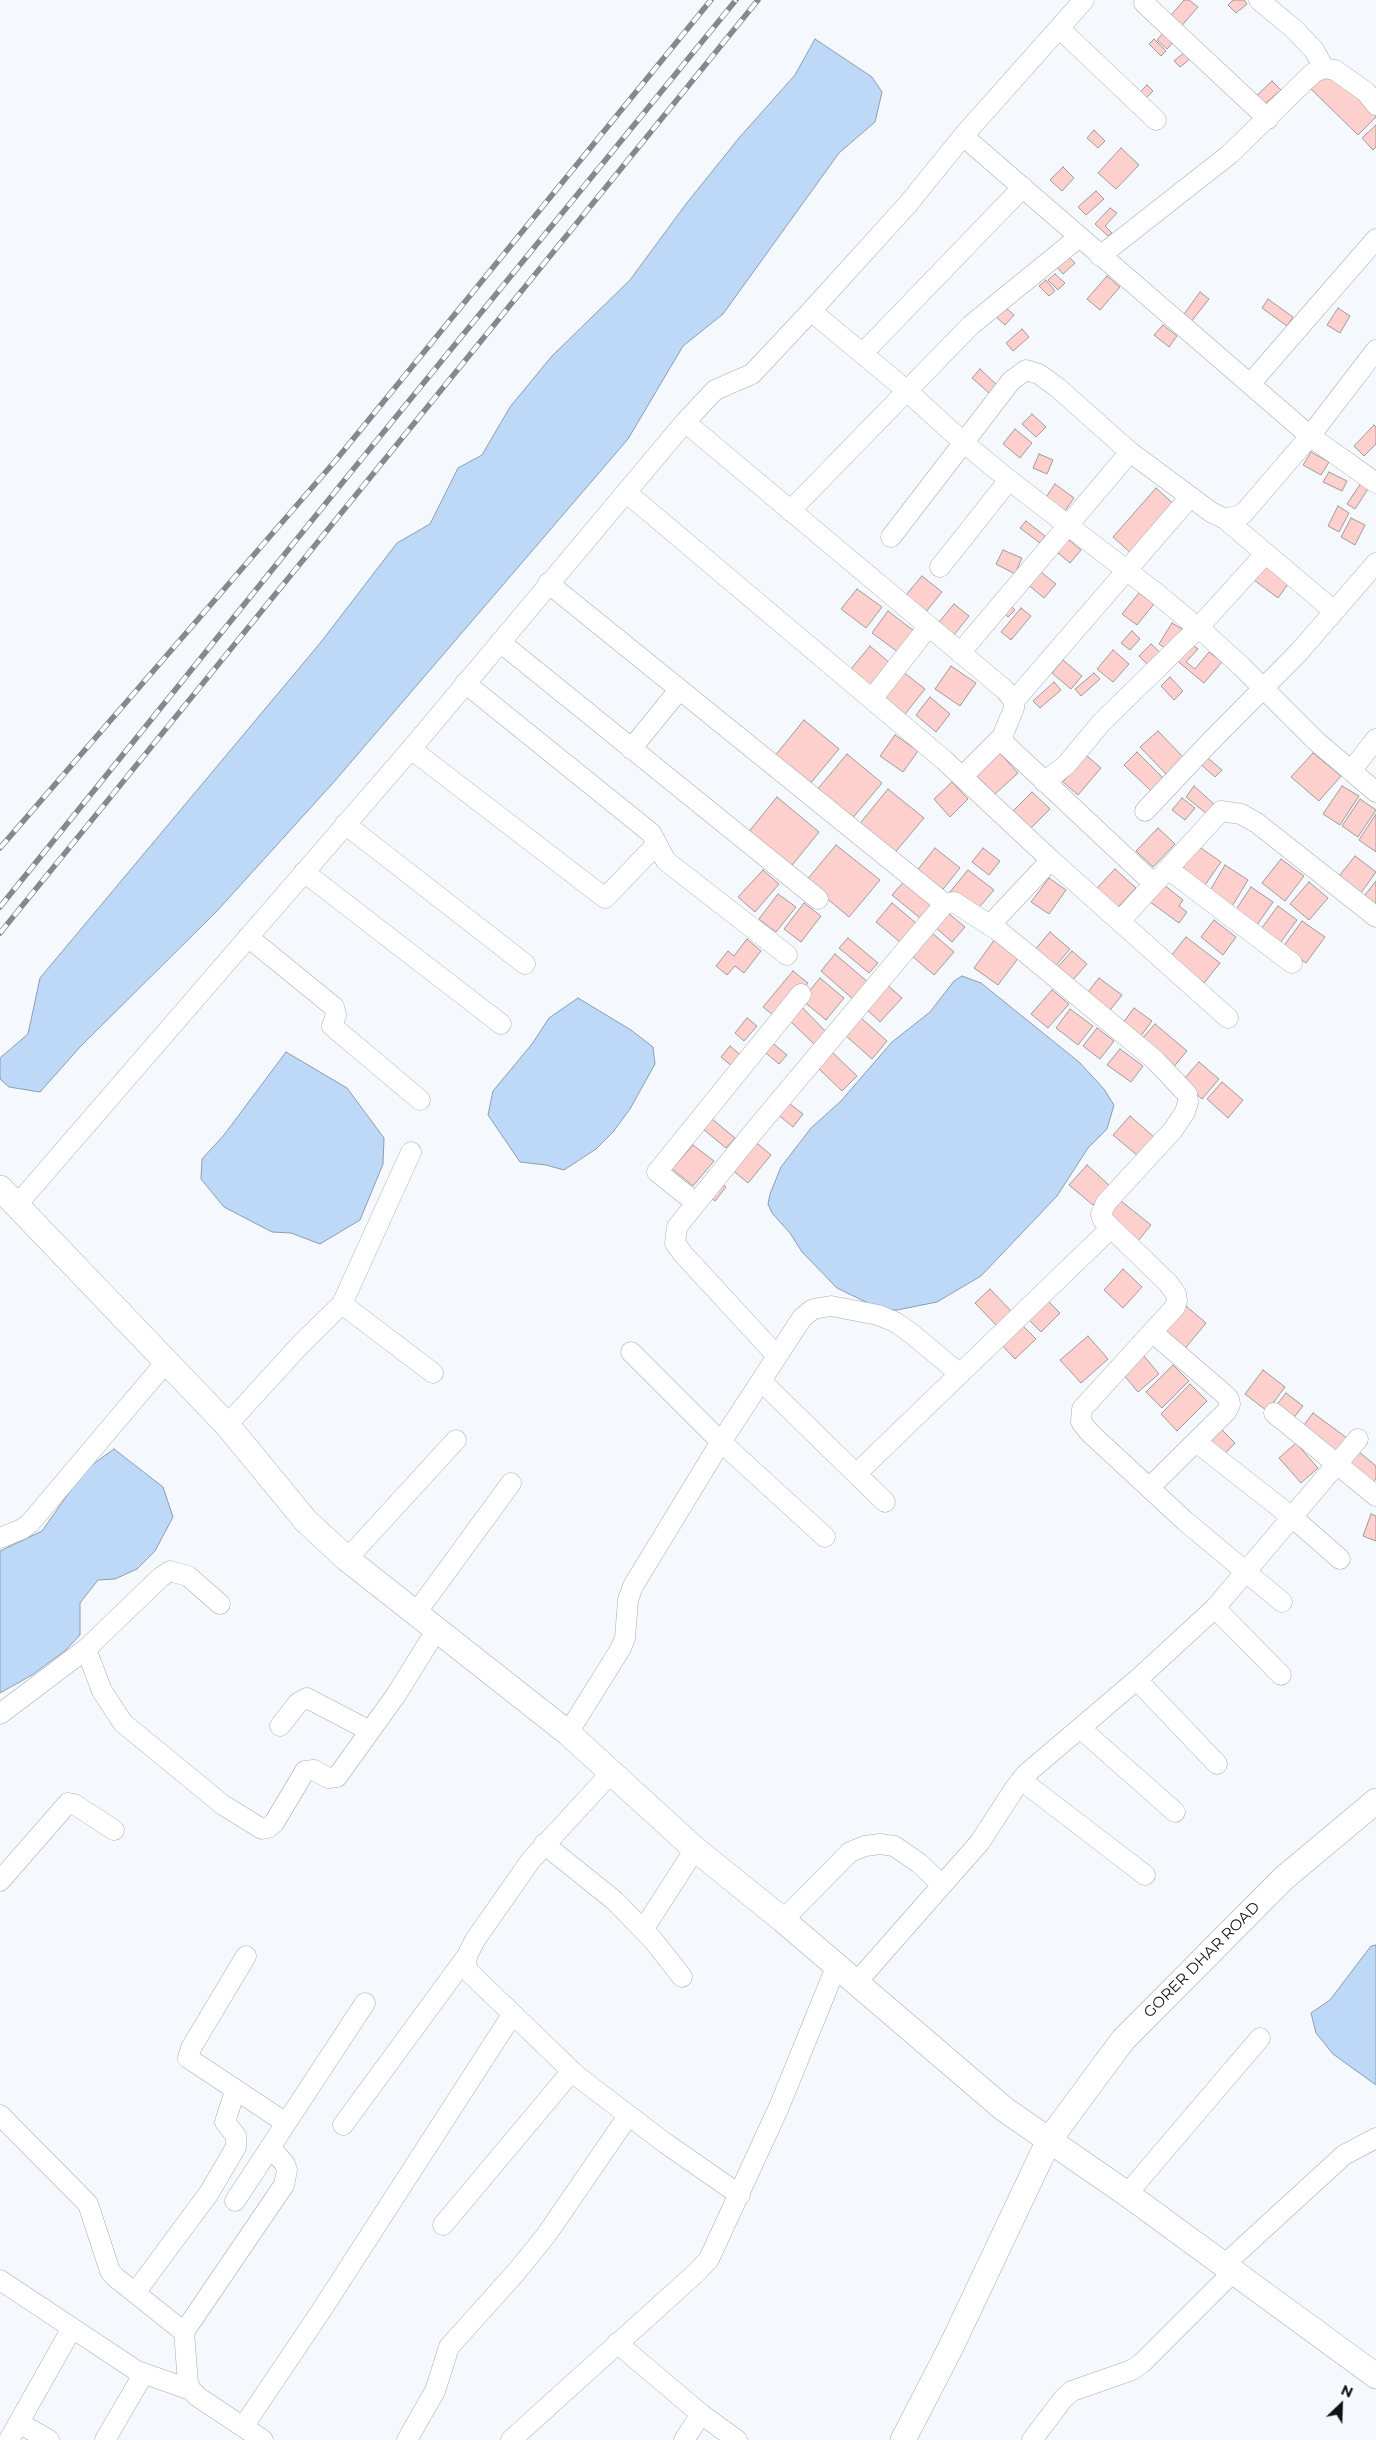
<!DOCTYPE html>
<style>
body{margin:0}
#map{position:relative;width:1376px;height:2440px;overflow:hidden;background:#f5f8fd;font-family:Montserrat,sans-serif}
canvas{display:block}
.north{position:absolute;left:1316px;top:2380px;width:50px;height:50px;-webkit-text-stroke:4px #fff;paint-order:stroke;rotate:24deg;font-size:14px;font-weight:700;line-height:20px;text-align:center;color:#111214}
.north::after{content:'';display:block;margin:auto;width:18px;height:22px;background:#111214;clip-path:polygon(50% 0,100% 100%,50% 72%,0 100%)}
</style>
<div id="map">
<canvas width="1376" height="2440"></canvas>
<div class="north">N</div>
</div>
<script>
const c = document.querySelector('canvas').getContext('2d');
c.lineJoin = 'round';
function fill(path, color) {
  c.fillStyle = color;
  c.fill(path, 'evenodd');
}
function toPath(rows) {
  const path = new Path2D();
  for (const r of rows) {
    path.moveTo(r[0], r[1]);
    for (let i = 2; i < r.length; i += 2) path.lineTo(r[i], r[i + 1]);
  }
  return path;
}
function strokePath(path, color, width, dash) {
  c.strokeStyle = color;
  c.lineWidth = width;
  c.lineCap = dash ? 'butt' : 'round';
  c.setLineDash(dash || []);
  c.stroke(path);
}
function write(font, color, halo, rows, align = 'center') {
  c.font = font + ' Montserrat,sans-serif';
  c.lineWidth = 5;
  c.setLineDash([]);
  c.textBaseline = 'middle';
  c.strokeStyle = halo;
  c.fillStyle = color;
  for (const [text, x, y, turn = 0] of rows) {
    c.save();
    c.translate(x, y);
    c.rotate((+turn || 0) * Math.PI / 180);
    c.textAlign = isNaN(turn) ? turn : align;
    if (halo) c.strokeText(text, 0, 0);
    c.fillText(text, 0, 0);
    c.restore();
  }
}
const water = toPath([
 [815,39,872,77,882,92,875,122,839,153,723,314,683,346,628,439,333,783,217,911,80,1047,40,1092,9,1087,0,1079,0,1058,28,1034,40,978,321,642,397,543,430,524,458,468,482,455,510,407,552,356,630,280,686,204,739,138,795,75,815,39],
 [962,976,981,983,1079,1062,1104,1089,1114,1105,1107,1129,1088,1148,1057,1196,981,1276,937,1302,897,1310,880,1309,837,1288,802,1252,790,1233,772,1213,768,1204,770,1194,781,1167,811,1128,841,1101,892,1042,930,1012,954,981,962,976],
 [578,998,631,1030,653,1047,655,1064,630,1109,613,1132,596,1149,564,1170,546,1165,520,1162,488,1115,493,1091,532,1044,549,1018,578,998],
 [286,1052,347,1088,384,1138,383,1164,360,1220,320,1244,291,1233,272,1232,224,1207,201,1179,202,1159,224,1135,286,1052],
 [114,1449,163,1487,173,1517,155,1551,137,1569,115,1579,98,1580,80,1603,80,1635,66,1650,32,1675,0,1693,0,1551,42,1531,85,1470,114,1449],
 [1376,1945,1376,2085,1333,2054,1316,2033,1311,2013,1330,2000,1371,1946,1376,1945]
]);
fill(water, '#bed8f7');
strokePath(water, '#8a9db3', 1);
const building = toPath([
 [1184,0,1189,0,1198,7,1178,30,1166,21,1184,0],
 [1233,0,1244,0,1247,4,1236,13,1228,5,1233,0],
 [1165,31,1175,40,1167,49,1157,40,1165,31],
 [1154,39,1166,51,1161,56,1149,44,1154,39],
 [1185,52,1190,59,1180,67,1174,61,1185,52],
 [1330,69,1376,114,1376,117,1358,135,1311,89,1330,69],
 [1272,81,1281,90,1262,106,1254,98,1272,81],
 [1147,85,1153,91,1143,101,1137,95,1147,85],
 [1376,125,1376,147,1373,150,1362,138,1376,125],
 [1094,130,1105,141,1098,148,1087,138,1094,130],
 [1121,148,1139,165,1116,189,1098,173,1121,148],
 [1063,167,1074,178,1062,191,1050,180,1063,167],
 [1096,191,1104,199,1086,215,1078,207,1096,191],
 [1110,208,1117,213,1105,226,1112,233,1108,236,1095,224,1110,208],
 [1065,253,1075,263,1063,274,1054,264,1065,253],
 [1055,274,1065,283,1058,290,1048,280,1055,274],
 [1107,276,1120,287,1100,310,1087,299,1107,276],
 [1046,280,1055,291,1049,296,1039,286,1046,280],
 [1200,292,1209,299,1190,323,1182,317,1200,292],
 [1268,299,1293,317,1287,326,1262,308,1268,299],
 [1004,306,1014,315,1005,325,995,316,1004,306],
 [1338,308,1350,316,1340,333,1327,325,1338,308],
 [1163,325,1177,336,1169,347,1154,335,1163,325],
 [1022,329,1029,337,1013,351,1006,343,1022,329],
 [980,369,997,385,989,393,972,378,980,369],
 [1032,414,1046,427,1036,437,1022,424,1032,414],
 [1374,425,1376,427,1376,444,1364,456,1354,446,1374,425],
 [1015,429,1032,443,1020,458,1003,444,1015,429],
 [1311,452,1329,462,1321,475,1303,465,1311,452],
 [1039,454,1053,460,1047,474,1033,468,1039,454],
 [1329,472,1347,481,1342,491,1323,482,1329,472],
 [1361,483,1368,489,1355,509,1347,504,1361,483],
 [1055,484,1074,498,1063,514,1044,500,1055,484],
 [1156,488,1176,506,1133,555,1113,537,1156,488],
 [1338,506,1349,513,1339,532,1328,526,1338,506],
 [1351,518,1365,525,1355,545,1341,537,1351,518],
 [1026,521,1045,536,1040,543,1020,528,1026,521],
 [1063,535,1081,550,1070,563,1052,548,1063,535],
 [1003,550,1022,558,1015,574,996,564,1003,550],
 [1268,562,1291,580,1278,598,1254,580,1268,562],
 [1037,569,1056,584,1044,598,1026,583,1037,569],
 [922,576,942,592,925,613,905,596,922,576],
 [857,589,882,607,866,628,841,609,857,589],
 [1139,593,1154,604,1137,625,1122,614,1139,593],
 [1007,602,1015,610,1008,617,1000,609,1007,602],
 [954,604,969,616,954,635,939,622,954,604],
 [1021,608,1031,616,1011,640,1001,632,1021,608],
 [888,611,914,631,898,652,872,633,888,611],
 [1172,623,1182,629,1168,650,1159,644,1172,623],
 [1132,631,1140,639,1130,650,1121,643,1132,631],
 [1189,642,1198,649,1186,662,1195,669,1209,652,1222,662,1204,683,1175,659,1189,642],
 [1151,644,1164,656,1152,669,1139,656,1151,644],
 [870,646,891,664,872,687,851,669,870,646],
 [1113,650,1129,664,1113,682,1097,669,1113,650],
 [1063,660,1082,676,1071,689,1052,673,1063,660],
 [951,666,976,683,960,706,935,689,951,666],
 [902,671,925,689,905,714,882,695,902,671],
 [1094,673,1100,679,1081,696,1075,689,1094,673],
 [1170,677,1183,691,1174,700,1161,686,1170,677],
 [1054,682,1061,690,1040,708,1033,701,1054,682],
 [930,697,950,714,936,732,916,715,930,697],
 [804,720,839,749,809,785,774,757,804,720],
 [1158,731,1184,758,1167,775,1140,747,1158,731],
 [895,735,918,751,903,772,880,756,895,735],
 [999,752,1018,773,995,794,975,775,999,752],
 [1137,752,1165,780,1152,792,1124,765,1137,752],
 [1313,753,1341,776,1319,801,1291,777,1313,753],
 [847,754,882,783,851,820,816,791,847,754],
 [1203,754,1222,770,1215,777,1197,761,1203,754],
 [1086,755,1101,768,1078,795,1063,782,1086,755],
 [952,782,968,799,950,817,934,799,952,782],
 [1194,786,1215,805,1207,814,1186,797,1194,786],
 [1342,786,1359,796,1340,825,1323,814,1342,786],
 [888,789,924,818,892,856,857,827,888,789],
 [1032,792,1050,809,1029,830,1011,813,1032,792],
 [777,797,819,832,789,869,747,834,777,797],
 [1182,798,1195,808,1185,820,1172,810,1182,798],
 [1360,799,1376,810,1358,837,1342,826,1360,799],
 [1376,814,1376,852,1359,840,1376,814],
 [1158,828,1175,844,1153,867,1136,851,1158,828],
 [836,845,880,880,849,917,806,881,836,845],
 [1198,846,1221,862,1203,888,1180,872,1198,846],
 [935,848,960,868,940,893,915,873,935,848],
 [983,848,1000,861,989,875,972,862,983,848],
 [1355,856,1376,872,1358,897,1336,880,1355,856],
 [1281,859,1304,876,1285,901,1262,883,1281,859],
 [1225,865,1248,880,1231,908,1208,894,1225,865],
 [1115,869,1136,888,1117,908,1096,889,1115,869],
 [763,870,779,884,755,912,738,897,763,870],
 [968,870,994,890,975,912,950,892,968,870],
 [908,877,935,899,920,918,892,895,908,877],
 [1049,878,1066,890,1049,914,1031,902,1049,878],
 [1159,881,1183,900,1179,906,1187,912,1179,923,1146,899,1159,881],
 [1376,881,1376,911,1361,900,1376,881],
 [1309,882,1328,898,1309,920,1290,904,1309,882],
 [1251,887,1273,902,1257,925,1235,911,1251,887],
 [778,894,796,907,776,932,759,919,778,894],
 [804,903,821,916,801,942,784,929,804,903],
 [892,903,916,923,900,942,876,922,892,903],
 [1278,906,1297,920,1280,943,1261,929,1278,906],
 [947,912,965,927,952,942,935,927,947,912],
 [1214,920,1236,937,1223,955,1201,937,1214,920],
 [1302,921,1325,937,1306,963,1283,947,1302,921],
 [931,932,954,952,934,975,911,955,931,932],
 [1050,932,1070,949,1053,969,1033,952,1050,932],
 [1186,937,1220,963,1204,983,1170,957,1186,937],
 [848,938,878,963,869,973,839,948,848,938],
 [747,939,761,951,744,973,735,966,727,975,716,966,728,951,734,956,747,939],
 [995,939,1019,957,998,985,974,968,995,939],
 [1072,951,1087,964,1071,982,1056,969,1072,951],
 [835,954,869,983,854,1000,821,971,835,954],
 [793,971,808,983,778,1019,763,1007,793,971],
 [820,978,844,998,826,1020,802,1000,820,978],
 [1099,978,1122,995,1107,1014,1084,997,1099,978],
 [885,983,902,998,880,1022,864,1007,885,983],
 [1052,990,1069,1004,1048,1028,1031,1014,1052,990],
 [800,1005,828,1034,816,1046,787,1018,800,1005],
 [1134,1008,1152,1021,1137,1041,1119,1028,1134,1008],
 [1070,1009,1093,1026,1078,1045,1056,1028,1070,1009],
 [860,1017,887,1041,872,1059,845,1035,860,1017],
 [747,1018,757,1026,744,1041,735,1033,747,1018],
 [1155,1024,1187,1051,1171,1070,1139,1042,1155,1024],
 [1097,1028,1114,1041,1100,1059,1083,1046,1097,1028],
 [769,1040,787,1055,779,1064,761,1049,769,1040],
 [730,1046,743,1057,734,1068,721,1057,730,1046],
 [1120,1049,1143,1066,1131,1082,1107,1065,1120,1049],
 [830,1050,857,1076,842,1091,816,1066,830,1050],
 [1199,1062,1219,1079,1202,1099,1182,1081,1199,1062],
 [1222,1082,1243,1100,1228,1118,1207,1099,1222,1082],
 [786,1101,803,1114,793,1127,776,1113,786,1101],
 [1130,1116,1154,1137,1138,1156,1113,1135,1130,1116],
 [712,1119,735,1138,726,1148,703,1129,712,1119],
 [753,1140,771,1155,748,1183,730,1168,753,1140],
 [693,1145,714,1161,693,1186,672,1169,693,1145],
 [1087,1165,1110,1186,1093,1205,1069,1185,1087,1165],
 [717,1179,726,1187,715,1201,705,1193,717,1179],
 [1116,1197,1151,1225,1138,1241,1103,1213,1116,1197],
 [1123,1269,1142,1287,1123,1308,1104,1290,1123,1269],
 [990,1289,1012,1312,997,1326,975,1303,990,1289],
 [1044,1297,1060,1313,1041,1332,1025,1316,1044,1297],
 [1186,1306,1206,1323,1183,1351,1163,1334,1186,1306],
 [1019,1322,1036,1339,1015,1359,998,1341,1019,1322],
 [1088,1336,1108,1359,1081,1383,1060,1360,1088,1336],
 [1144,1356,1159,1374,1138,1392,1123,1374,1144,1356],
 [1173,1365,1189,1381,1162,1408,1146,1392,1173,1365],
 [1263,1370,1285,1387,1267,1411,1245,1394,1263,1370],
 [1190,1384,1207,1401,1177,1431,1161,1414,1190,1384],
 [1286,1393,1303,1406,1292,1420,1275,1407,1286,1393],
 [1313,1413,1347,1438,1335,1455,1301,1429,1313,1413],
 [1216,1424,1235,1443,1220,1459,1200,1439,1216,1424],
 [1296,1443,1318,1468,1301,1483,1279,1458,1296,1443],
 [1358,1451,1376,1466,1376,1479,1367,1489,1343,1469,1358,1451],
 [1371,1514,1376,1516,1376,1541,1363,1536,1371,1514]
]);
fill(building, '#fdd0cd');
strokePath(building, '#a09a9a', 1);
const minor = toPath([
 [1259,0,1295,30,1314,50,1324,68],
 [1144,3,1268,119],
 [1059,28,1156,120],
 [963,136,1310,436,1376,483],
 [1100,256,1230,154,1313,73,1324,68,1335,70,1366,92,1376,105],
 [811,311,906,390,964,443,1009,480,1156,593,1208,636,1241,666,1316,741,1376,792],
 [862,354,1023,187],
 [1250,384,1376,239],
 [685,422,1005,690,1014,701,1014,708,1002,737,1005,744,1154,884],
 [627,493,944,760,1051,860,1228,1018],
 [790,511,971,325,1078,238],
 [1225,519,1334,611],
 [891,537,1011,381,1026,370,1039,374,1058,388,1130,452,1211,512,1225,519,1243,514,1310,436,1376,350],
 [940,567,1009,480],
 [548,583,945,904],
 [500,642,818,899],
 [960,653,1130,452],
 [465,683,651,833,666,861,787,955],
 [872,699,928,627],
 [1014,701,1190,497],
 [411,749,605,898,657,844],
 [631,749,679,690],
 [1351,771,1376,739],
 [962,777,1002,737],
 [1044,782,1066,765,1101,723,1198,628,1266,553],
 [1145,811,1209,743,1299,652,1376,563],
 [345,824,525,964],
 [1168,869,1292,963],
 [304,872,501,1024],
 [1120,921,1221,811,1241,814,1257,823,1376,917],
 [990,925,1051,860],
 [248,937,334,1007,336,1015,332,1026,420,1100],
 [695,1202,657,1172,801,994],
 [16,1206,411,749,685,422,715,390,752,374,811,311,908,204,963,136,1084,0],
 [342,1304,433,1373],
 [631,1352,721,1442,825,1537],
 [777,1356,683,1254,675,1243,677,1227,755,1130,941,908,945,904,954,902,1000,932,1026,953,1155,1060,1187,1094,1188,1102,1185,1112,1173,1130,1106,1203,1101,1214,1103,1220,1168,1283,1176,1294,1177,1301,1175,1307,1082,1409,1081,1422,1090,1433,1185,1521,1282,1602],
 [761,1381,885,1502],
 [1274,1413,1376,1496],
 [227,1425,301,1344,342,1304,411,1152],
 [1196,1442,1292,1517,1340,1559],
 [856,1474,1111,1228],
 [1150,1487,1226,1412,1230,1404,1229,1399,1223,1393,1152,1332],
 [0,1538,22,1529,30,1523,166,1362],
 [347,1559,456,1440],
 [1215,1608,1281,1675],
 [416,1613,511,1483],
 [86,1649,102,1691,123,1723,223,1805,262,1829,268,1828,274,1823,305,1771,314,1770,328,1778,337,1777,396,1695,437,1629],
 [1137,1680,1217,1764],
 [0,1714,86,1649,161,1577,170,1571,188,1576,220,1604],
 [280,1726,298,1703,307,1698,370,1731],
 [1080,1728,1175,1812],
 [568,1733,621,1648,625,1638,628,1600,633,1586,714,1453,802,1318,813,1309,831,1306,878,1315,895,1322,912,1334,960,1374],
 [611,1773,531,1860,475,1940,467,1956,466,1965,469,1972,577,2076,665,2143,740,2195],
 [1021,1780,1145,1875],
 [544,1844,615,1901,653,1940,682,1977],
 [0,1881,68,1803,74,1804,114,1830],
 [783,1920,850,1852,865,1846,880,1844,894,1846,919,1863,942,1885],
 [643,1930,695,1849],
 [246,1956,191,2048,188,2058,286,2123],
 [856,1983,980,1842,1015,1788,1026,1774,1140,1677,1215,1608,1358,1439],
 [0,2115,88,2204,110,2271,115,2277,184,2332,188,2383,191,2390,198,2397,263,2440],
 [343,2125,467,1956],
 [1127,2194,1260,2038],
 [235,2201,365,2003],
 [443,2225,572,2071],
 [1225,2264,1344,2155,1376,2138],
 [0,2280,137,2371,191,2390],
 [135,2293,209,2193,236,2147,236,2136,225,2122,235,2091],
 [184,2332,284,2185,287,2170,285,2164,270,2147],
 [617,2343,701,2414,737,2440],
 [19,2423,49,2440],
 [243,2427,321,2311,512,2015],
 [9,2440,72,2328],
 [105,2440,144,2373],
 [407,2440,435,2391,449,2347,518,2270,547,2234,628,2116],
 [511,2440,697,2272,709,2259,779,2107,836,1967],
 [684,2440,701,2414],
 [1032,2440,1063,2399,1072,2391,1132,2370,1142,2363,1234,2271]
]);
const tertiary = toPath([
 [0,1188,227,1425,306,1521,347,1559,568,1733,695,1849,783,1920,1004,2109,1127,2194,1376,2376],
 [903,2440,951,2347,1049,2140,1123,2040,1284,1878,1376,1801]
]);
strokePath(minor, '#a9acb0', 21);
strokePath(tertiary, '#a9acb0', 26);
strokePath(minor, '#fff', 20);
strokePath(tertiary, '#fff', 25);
const rail = toPath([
 [0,848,336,460,711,0],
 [0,907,351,472,736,0],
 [0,933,758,0]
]);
strokePath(rail, '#86888b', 5.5);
strokePath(rail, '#fff', 4, [11]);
write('15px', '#111214', '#fff', [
 ["GORER DHAR ROAD",1202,1960,-45]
]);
</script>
